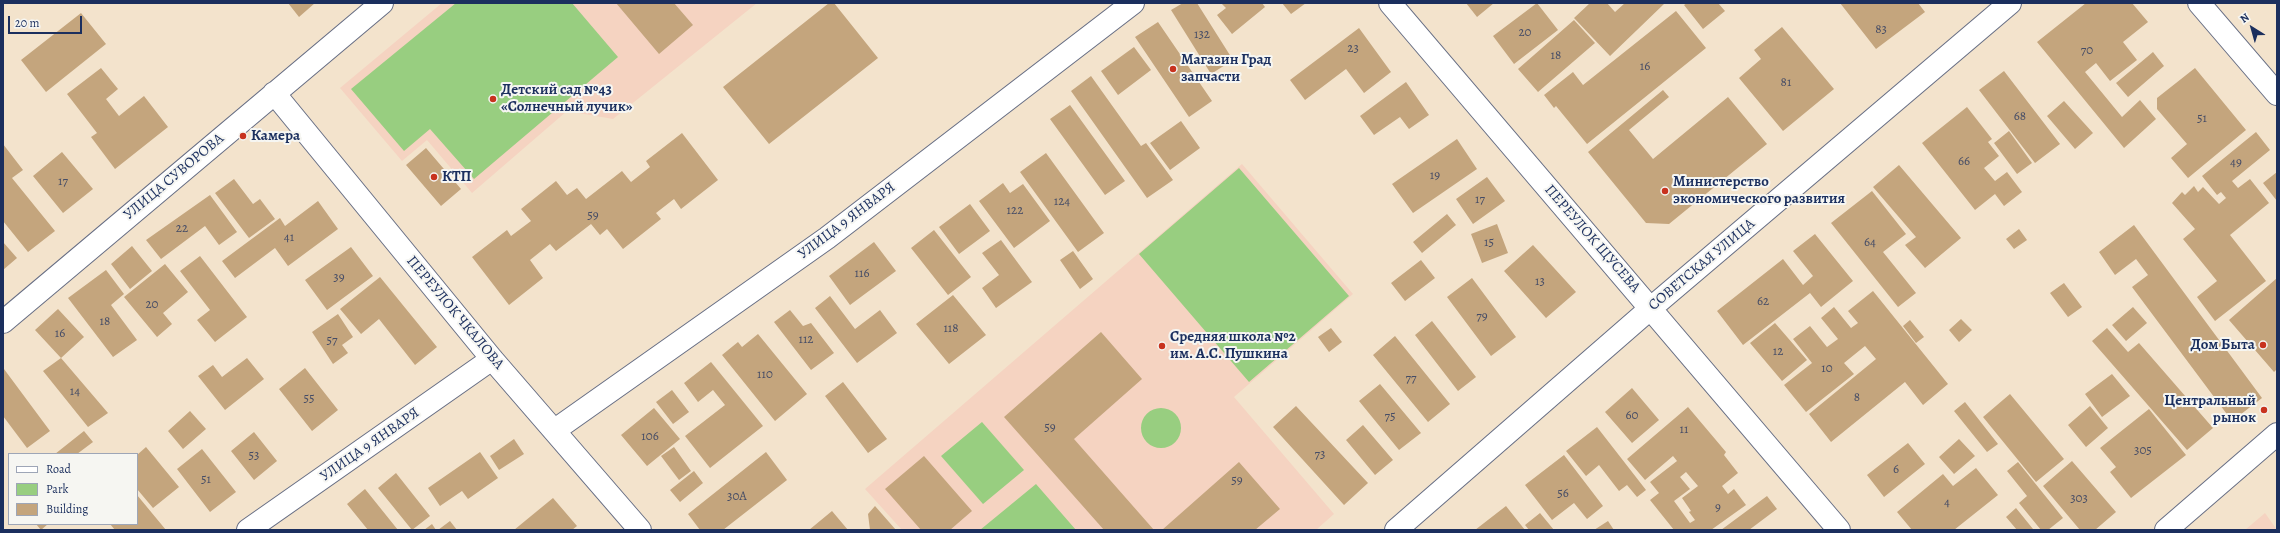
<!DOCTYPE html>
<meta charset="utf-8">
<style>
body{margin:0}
#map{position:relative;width:2280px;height:533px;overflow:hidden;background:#f3e3cc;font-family:Alegreya,serif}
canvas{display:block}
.frame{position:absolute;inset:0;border:4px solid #1b2f5e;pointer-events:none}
.legend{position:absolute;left:8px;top:453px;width:130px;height:72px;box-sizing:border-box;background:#f6f6f2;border:1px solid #9ea6b7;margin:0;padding:5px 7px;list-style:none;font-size:12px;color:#1b2f5e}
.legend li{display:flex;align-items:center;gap:8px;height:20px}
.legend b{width:20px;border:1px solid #9ea6b7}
.north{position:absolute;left:2232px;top:8px;width:40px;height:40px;-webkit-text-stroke:3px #f6f6f2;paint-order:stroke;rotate:323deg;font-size:11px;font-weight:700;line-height:16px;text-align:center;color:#1b2f5e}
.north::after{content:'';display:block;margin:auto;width:14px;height:18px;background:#1b2f5e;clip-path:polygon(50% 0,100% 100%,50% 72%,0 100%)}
.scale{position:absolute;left:8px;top:16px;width:74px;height:18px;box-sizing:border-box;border:2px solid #1b2f5e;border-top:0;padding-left:5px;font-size:12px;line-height:14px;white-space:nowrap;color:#1b2f5e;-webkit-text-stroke:3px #f6f6f2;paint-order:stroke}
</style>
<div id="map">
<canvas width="2280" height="533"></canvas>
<div class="frame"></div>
<ul class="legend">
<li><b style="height:5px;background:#fff"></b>Road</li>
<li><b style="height:11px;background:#98ce80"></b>Park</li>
<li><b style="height:11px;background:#c4a57d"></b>Building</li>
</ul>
<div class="north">N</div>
<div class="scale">20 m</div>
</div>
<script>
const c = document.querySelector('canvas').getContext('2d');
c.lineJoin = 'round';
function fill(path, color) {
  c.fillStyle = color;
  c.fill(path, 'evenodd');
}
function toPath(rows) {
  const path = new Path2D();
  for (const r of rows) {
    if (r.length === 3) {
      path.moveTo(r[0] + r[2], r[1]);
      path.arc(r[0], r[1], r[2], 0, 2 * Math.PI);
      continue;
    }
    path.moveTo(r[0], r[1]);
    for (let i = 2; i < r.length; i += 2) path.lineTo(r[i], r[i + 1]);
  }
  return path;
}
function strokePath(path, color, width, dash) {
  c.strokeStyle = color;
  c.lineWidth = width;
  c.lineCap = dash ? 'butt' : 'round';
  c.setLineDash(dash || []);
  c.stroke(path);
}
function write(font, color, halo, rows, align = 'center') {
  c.font = font + ' Alegreya,serif';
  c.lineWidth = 4;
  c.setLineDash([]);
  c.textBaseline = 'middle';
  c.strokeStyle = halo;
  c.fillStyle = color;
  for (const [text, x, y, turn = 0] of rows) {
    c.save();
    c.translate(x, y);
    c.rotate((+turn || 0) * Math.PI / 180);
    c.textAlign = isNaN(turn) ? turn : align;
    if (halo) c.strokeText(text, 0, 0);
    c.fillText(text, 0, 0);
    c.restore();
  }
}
fill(toPath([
 [442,3,757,3,613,119,567,111,472,193,427,140,402,161,340,88],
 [1242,164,1353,294,1234,397,1334,514,1316,530,902,530,865,489],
 [2265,513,2277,530,2245,530]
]), '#f5d3c1');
fill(toPath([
 [456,3,572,3,618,57,474,179,430,129,404,151,351,89],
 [1239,168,1349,296,1249,382,1139,254],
 [1161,428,20],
 [982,422,1024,470,983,504,941,456],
 [1036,484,1076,530,980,530]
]), '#98ce80');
fill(toPath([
 [288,3,315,3,299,17],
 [616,3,674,3,693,25,659,54],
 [829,3,834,3,878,58,769,144,723,87],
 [1183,3,1197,3,1233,60,1211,74,1171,10],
 [1221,3,1262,3,1265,7,1232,34,1217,15,1226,8],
 [1282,3,1306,3,1291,14],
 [1466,3,1494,3,1477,17],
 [1537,3,1558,30,1514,64,1493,36],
 [1590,3,1607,3,1615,12,1625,3,1664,4,1610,56,1574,18],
 [1687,3,1718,3,1725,11,1703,29,1684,5],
 [1840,3,1918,3,1925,12,1876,49],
 [2086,3,2132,3,2148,22,2123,42,2137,60,2110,81,2096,63,2085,72,2122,117,2140,100,2156,119,2124,148,2037,42],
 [1676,11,1706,48,1587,144,1556,106,1554,108,1544,95,1573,72,1583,85],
 [81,13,106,44,46,92,21,60],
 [1574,20,1595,43,1538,92,1518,69],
 [1158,22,1212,101,1189,117,1135,37],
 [1782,27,1834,89,1783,131,1739,78,1761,59,1754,50],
 [1359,28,1391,72,1364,93,1346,69,1305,100,1290,80],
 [1134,47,1151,70,1118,95,1101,71],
 [2153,52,2164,66,2128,97,2116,83],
 [101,68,118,89,106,99,119,116,144,96,168,127,115,169,91,137,97,133,67,94],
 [2195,68,2246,130,2188,178,2171,158,2187,144,2157,109,2157,98],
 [2004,71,2060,144,2035,163,1979,90],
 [1091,76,1141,146,1146,143,1173,180,1147,198,1071,91],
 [1406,82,1429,115,1409,129,1400,117,1374,135,1360,116],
 [1663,90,1669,97,1629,130,1653,159,1728,97,1767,144,1669,224,1646,223,1588,152],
 [2064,101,2093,133,2075,149,2047,116],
 [1070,105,1125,181,1105,195,1050,119],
 [1967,107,1992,139,1988,142,1999,156,1984,168,1995,181,2007,172,2022,192,2004,206,1995,194,1975,210,1922,143],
 [1181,121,1200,148,1170,170,1150,143],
 [2009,131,2032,163,2017,174,1994,143],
 [2256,132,2270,150,2232,181,2238,188,2250,179,2269,203,2230,235,2266,281,2215,321,2197,297,2217,281,2183,239,2195,229,2172,203,2182,192,2185,195,2194,186,2198,192,2203,187,2219,204,2226,198,2221,192,2217,195,2202,176],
 [682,133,718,180,681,209,674,199,656,213,661,219,623,249,607,229,600,235,591,224,556,251,550,244,530,260,543,278,509,305,472,257,507,230,511,236,531,221,521,209,556,181,567,195,577,188,586,199,622,171,631,182,650,167,646,161],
 [1457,139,1477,169,1413,213,1392,184],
 [3,144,23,170,12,178,55,231,28,252,3,221],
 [426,148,461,189,441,206,406,165],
 [62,152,93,189,63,213,33,176],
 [1046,153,1104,233,1078,252,1020,172],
 [1899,165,1961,238,1925,268,1905,245,1916,237,1873,187],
 [2277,172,2277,201,2263,183],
 [1487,177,1505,201,1473,224,1456,199],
 [234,179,253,204,260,199,275,219,249,238,215,193],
 [1003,183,1010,193,1023,184,1050,221,1014,248,979,201],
 [1872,191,1906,234,1883,252,1916,293,1898,307,1831,223],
 [210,195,237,232,219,245,205,226,161,259,146,240],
 [318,201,338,229,288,266,275,248,235,278,222,261,280,218,285,226],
 [970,204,990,231,959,254,939,227],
 [1447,214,1456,225,1422,253,1413,242],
 [1497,224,1508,253,1482,263,1471,234],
 [2134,225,2262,398,2232,421,2132,287,2148,275,2136,259,2115,275,2099,252],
 [2019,229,2027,240,2014,249,2006,239],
 [934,230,971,277,948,295,911,248],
 [1815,234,1853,281,1821,307,1810,293,1743,345,1717,311,1783,259,1803,285,1813,276,1793,251],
 [1001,240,1032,282,996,308,982,288,999,275,982,253],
 [3,242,17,258,3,270],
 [874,242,896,271,850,305,829,276],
 [1533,245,1576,292,1546,318,1504,271],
 [132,246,152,271,130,289,111,264],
 [351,247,373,276,327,310,305,280],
 [1073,251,1093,279,1080,289,1060,260],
 [200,256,247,317,215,342,197,320,210,310,180,271],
 [1421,260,1435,278,1405,301,1391,283],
 [165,264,188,292,163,313,172,324,157,337,124,297],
 [106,270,124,294,111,305,137,340,113,357,68,298],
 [380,277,437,347,415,365,379,319,361,334,340,309],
 [1472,278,1516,337,1491,356,1447,297],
 [2277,278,2277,369,2274,372,2229,320],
 [2064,283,2082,307,2068,317,2050,293],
 [1873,291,1948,384,1923,405,1905,382,1831,442,1809,414,1876,359,1865,346,1844,363,1854,374,1806,412,1784,385,1812,363,1793,339,1810,326,1827,347,1838,339,1821,318,1834,307,1851,328,1858,323,1848,311],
 [953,295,986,335,949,364,916,324],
 [830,296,855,329,880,310,897,333,857,363,815,308],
 [2133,307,2147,323,2126,341,2112,325],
 [58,309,84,337,61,358,35,330],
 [790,310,803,326,811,323,834,353,811,370,774,322],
 [338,314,353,337,342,345,348,353,333,364,312,332],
 [1961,319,1972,330,1959,342,1949,330],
 [1910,320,1924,337,1916,343,1903,326],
 [1432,321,1476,377,1458,391,1415,335],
 [1775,323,1807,360,1782,381,1750,343],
 [1331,328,1342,342,1329,352,1318,337],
 [2107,328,2128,352,2139,343,2213,428,2187,450,2092,341],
 [1101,332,1142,379,1074,439,1154,530,1104,530,1004,417],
 [758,334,807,394,775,421,722,355,738,342,742,347],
 [1395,336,1450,404,1428,422,1373,355],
 [61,358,108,413,88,427,43,371],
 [247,358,264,379,225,410,198,376,213,365,222,377],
 [711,362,763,426,710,468,685,436,725,405,713,390,698,402,684,383],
 [305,368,338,410,312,431,279,389],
 [4,369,50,431,27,448,3,416],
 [2112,374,2130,396,2102,417,2085,394],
 [843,382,887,439,868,453,825,396],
 [1380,384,1421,433,1399,450,1359,401],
 [1632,388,1659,420,1632,443,1605,412],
 [672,390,689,412,673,424,656,402],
 [2010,394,2064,459,2036,482,1983,417],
 [1965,402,1998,444,1987,452,1954,411],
 [1296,406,1368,483,1344,505,1273,427],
 [2090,406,2108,428,2086,447,2068,425],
 [1688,407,1726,452,1724,455,1738,473,1722,486,1728,494,1734,489,1746,505,1711,530,1674,530,1650,500,1659,493,1650,482,1677,461,1673,456,1645,480,1627,459],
 [1686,472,1698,486,1682,498,1691,511,1689,512,1695,520,1690,523,1674,501,1690,489,1680,477],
 [654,408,680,439,647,466,621,435],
 [2149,409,2186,455,2131,498,2110,472,2116,467,2100,448],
 [190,411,206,429,183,449,168,431],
 [1363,425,1393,460,1375,475,1346,440],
 [1597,427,1646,490,1637,497,1627,485,1619,491,1599,465,1586,476,1566,451],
 [84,431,93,442,77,454,55,454],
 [254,432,277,461,254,480,231,451],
 [514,439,524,454,499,470,490,456],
 [1959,439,1975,456,1954,474,1939,457],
 [1908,443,1925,464,1884,497,1867,475],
 [146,447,179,487,153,508,137,489,137,455],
 [674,447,691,471,679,480,661,456],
 [202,449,236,492,210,512,177,469],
 [480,452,498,478,468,499,462,491,440,506,428,488],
 [766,452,787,480,723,530,700,530,688,514],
 [1564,455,1603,506,1587,519,1574,503,1552,520,1525,485],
 [924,456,972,511,950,530,921,530,885,489],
 [2072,461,2116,512,2095,530,2080,530,2043,486],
 [1239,462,1280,509,1255,530,1162,530],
 [2018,462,2063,518,2048,530,2041,530,2019,503,2027,496,2007,471],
 [1976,468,1998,495,1954,530,1912,530,1897,512,1943,474,1953,486],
 [694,471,703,483,680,502,670,490],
 [396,473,430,516,412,530,378,488],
 [365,489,398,530,368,530,347,504],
 [137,495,166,530,115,530,110,524,137,524],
 [1767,496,1777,509,1749,530,1721,530],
 [553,498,577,526,572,530,514,530],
 [875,506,896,530,870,530,868,514],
 [1506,506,1525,530,1475,530],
 [2016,508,2033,529,2032,530,2017,530,2006,517],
 [832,511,848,530,809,530],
 [1540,513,1554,530,1529,530,1525,525],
 [450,521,457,530,438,530],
 [1608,521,1614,530,1594,530],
 [36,524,48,524,41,530],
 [432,524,436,530,424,530]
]), '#c4a57d');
const minor = toPath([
 [1390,3,1839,530],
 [274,93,492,359,640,530],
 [3,322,382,3],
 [555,430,827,238,1133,3],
 [248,530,492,359],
 [1396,530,1651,308,2010,3]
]);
const major = toPath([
 [2166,530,2277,434]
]);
const highway = toPath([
 [2199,3,2277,94]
]);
strokePath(minor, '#676e84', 24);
strokePath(major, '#676e84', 24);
strokePath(highway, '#676e84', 24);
strokePath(minor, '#fff', 22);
strokePath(major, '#fff', 22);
strokePath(highway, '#fff', 22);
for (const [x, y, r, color] of [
 [1173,69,4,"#c8321e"],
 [493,99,4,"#c8321e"],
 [243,136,4,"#c8321e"],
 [434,177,4,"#c8321e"],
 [1665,191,4,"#c8321e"],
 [2263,345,4,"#c8321e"],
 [1162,346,4,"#c8321e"],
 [2264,410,4,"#c8321e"]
]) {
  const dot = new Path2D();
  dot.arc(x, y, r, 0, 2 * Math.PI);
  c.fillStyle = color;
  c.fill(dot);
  strokePath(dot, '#f6f6f2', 1.5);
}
write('13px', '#454c66', null, [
 ["83",1881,30],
 ["20",1525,33],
 ["132",1202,35],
 ["23",1353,49],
 ["70",2087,51],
 ["18",1556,56],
 ["16",1645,67],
 ["81",1786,83],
 ["68",2020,117],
 ["51",2202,119],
 ["66",1964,162],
 ["49",2236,163],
 ["19",1435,176],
 ["17",63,182],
 ["17",1480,200],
 ["124",1062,202],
 ["122",1015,211],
 ["59",593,216],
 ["22",182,229],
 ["41",289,238],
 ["15",1489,243],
 ["64",1870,243],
 ["116",862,274],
 ["39",339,278],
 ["13",1540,282],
 ["62",1763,302],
 ["20",152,305],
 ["79",1482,317],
 ["18",105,322],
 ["118",951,329],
 ["16",60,334],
 ["112",806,340],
 ["57",332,341],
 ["12",1778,352],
 ["10",1827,369],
 ["110",765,375],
 ["77",1411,379],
 ["14",75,392],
 ["8",1857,398],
 ["55",309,399],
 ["60",1632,416],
 ["75",1390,417],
 ["59",1050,428],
 ["11",1684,430],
 ["106",650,437],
 ["305",2143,451],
 ["73",1320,455],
 ["53",254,456],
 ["6",1896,470],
 ["51",206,480],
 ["59",1237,481],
 ["56",1563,494],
 ["30А",737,497],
 ["303",2079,499],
 ["4",1947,503],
 ["9",1718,508]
]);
write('bold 15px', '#1b2f5e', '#f6f6f2', [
 ["Магазин Град",1181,60],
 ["запчасти",1181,77],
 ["Детский сад №43",501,90],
 ["«Солнечный лучик»",501,107],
 ["Камера",251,136],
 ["КТП",442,177],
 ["Министерство",1673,182],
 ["экономического развития",1673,199],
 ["Средняя школа №2",1170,337],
 ["им. А.С. Пушкина",1170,354],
 ["Дом Быта",2255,345,"right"],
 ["Центральный",2256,401,"right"],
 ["рынок",2256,418,"right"]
], 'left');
write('15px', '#1b2f5e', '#f6f6f2', [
 ["УЛИЦА СУВОРОВА",174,177,-40],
 ["УЛИЦА 9 ЯНВАРЯ",847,221,-37],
 ["ПЕРЕУЛОК ЩУСЕВА",1592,239,49],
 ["СОВЕТСКАЯ УЛИЦА",1702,265,-40],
 ["ПЕРЕУЛОК ЧКАЛОВА",455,313,50],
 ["УЛИЦА 9 ЯНВАРЯ",370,445,-35]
]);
</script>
